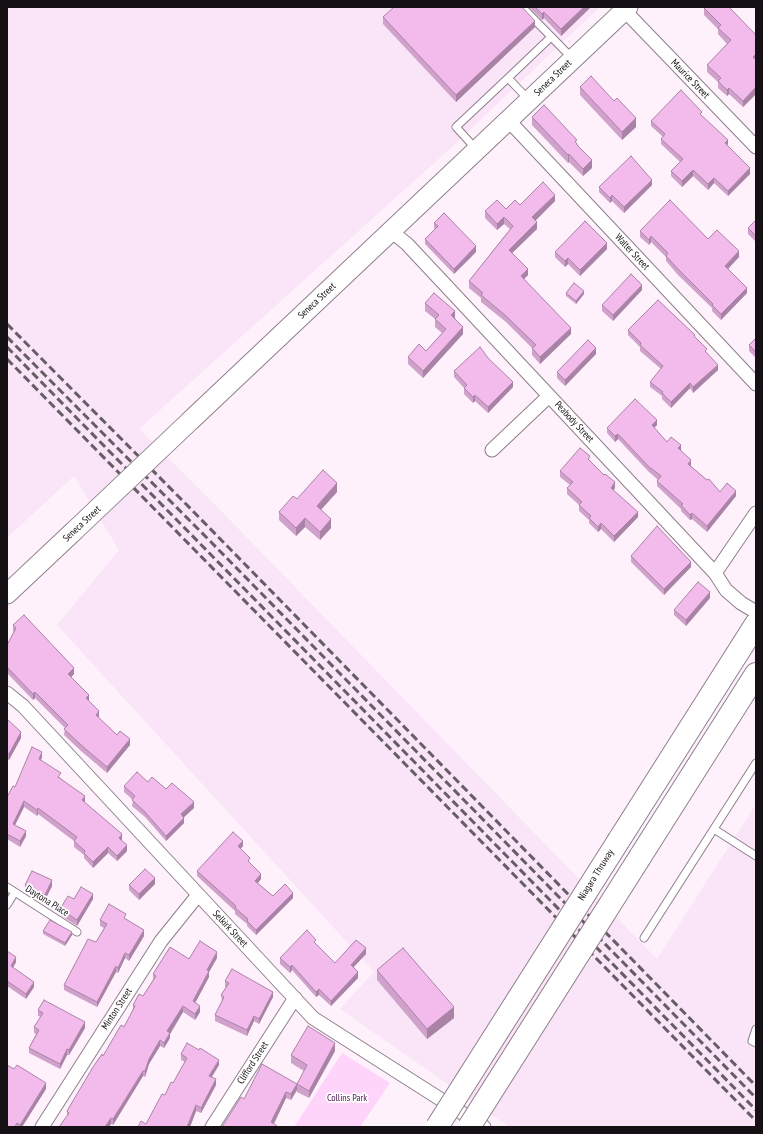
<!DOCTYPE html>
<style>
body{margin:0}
#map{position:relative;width:763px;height:1134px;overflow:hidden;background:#fef1fc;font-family:"PT Sans Narrow",sans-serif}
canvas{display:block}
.frame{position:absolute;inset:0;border:8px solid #151014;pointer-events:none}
</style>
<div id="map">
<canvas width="763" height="1134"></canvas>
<div class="frame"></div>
</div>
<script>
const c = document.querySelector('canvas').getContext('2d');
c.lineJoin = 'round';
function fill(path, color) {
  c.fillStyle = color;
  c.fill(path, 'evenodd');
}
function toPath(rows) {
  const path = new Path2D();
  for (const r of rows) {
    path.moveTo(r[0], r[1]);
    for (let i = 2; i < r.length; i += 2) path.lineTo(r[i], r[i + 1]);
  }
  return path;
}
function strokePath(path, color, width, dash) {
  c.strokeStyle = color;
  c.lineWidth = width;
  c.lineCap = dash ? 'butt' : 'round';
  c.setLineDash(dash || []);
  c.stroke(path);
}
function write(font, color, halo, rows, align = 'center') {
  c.font = font + ' "PT Sans Narrow",sans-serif';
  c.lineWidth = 3.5;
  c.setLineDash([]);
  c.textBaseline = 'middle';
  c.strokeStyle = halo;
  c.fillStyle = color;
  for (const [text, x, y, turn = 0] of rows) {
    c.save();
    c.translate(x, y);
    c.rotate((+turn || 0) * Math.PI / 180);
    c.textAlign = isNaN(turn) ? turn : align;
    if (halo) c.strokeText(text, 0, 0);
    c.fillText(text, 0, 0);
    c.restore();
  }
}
fill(toPath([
 [7,7,600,7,453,146,139,429,227,517,657,959,756,804,756,1127,509,1127,340,1009,374,972,57,625,119,550,74,476,7,538]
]), '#fae4f8');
fill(toPath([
 [342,1053,390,1083,360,1127,294,1127]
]), '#ffd4fa');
const service = toPath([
 [522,7,573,59],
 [508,78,551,37],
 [476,149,456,127,508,78,528,99],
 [714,829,756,856],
 [7,887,77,932],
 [7,905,15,892],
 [644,938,756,763],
 [756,1029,752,1041,756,1043]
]);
const minor = toPath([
 [624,10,756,147],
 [509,121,756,384],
 [391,231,407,244,715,573,726,590,741,603,756,612],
 [492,450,549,396],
 [715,573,756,513],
 [7,693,23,706,313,1018,484,1127],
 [42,1127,161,941,198,895],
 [212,1127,295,998]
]);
const secondary = toPath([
 [190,421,628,7],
 [7,594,74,531]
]);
const motorway = toPath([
 [619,840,756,624],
 [640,857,756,674]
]);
strokePath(service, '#8d7f8c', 9);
strokePath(minor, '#8d7f8c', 15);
strokePath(secondary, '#8d7f8c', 21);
strokePath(motorway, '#8d7f8c', 24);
strokePath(service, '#fff', 7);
strokePath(minor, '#fff', 13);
strokePath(secondary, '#fff', 19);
strokePath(motorway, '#fff', 22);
strokePath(toPath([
 [7,324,184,502,756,1086],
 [7,337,211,542,756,1098],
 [7,347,756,1110],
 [7,359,756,1121]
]), '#665e64', 3, [8, 4]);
const secondaryBridge = toPath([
 [74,531,190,421]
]);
const motorwayBridge = toPath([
 [437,1127,619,840],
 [469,1127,640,857]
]);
strokePath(secondaryBridge, '#8d7f8c', 21, []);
strokePath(motorwayBridge, '#8d7f8c', 24, []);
strokePath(secondaryBridge, '#fff', 19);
strokePath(motorwayBridge, '#fff', 22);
fill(toPath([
 [529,7,591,7,561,36,544,18,542,20],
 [704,8,756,35,756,94,743,107,729,94,727,96,718,88,718,82,707,72,707,65,727,44,718,34,718,29,704,15],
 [383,17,535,27,456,102,383,24],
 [580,87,636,127,622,140,580,95],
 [702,116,727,145,750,174,728,196,714,183,708,190,693,176,682,187,671,176,671,171,680,162,661,144,661,139,663,137,651,126,651,121],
 [532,117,577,144,592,168,583,176,569,162,568,163,532,125],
 [652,185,624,213,612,201,610,203,599,192,599,187],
 [555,201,535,221,537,229,512,253,528,275,524,279,571,334,540,364,532,355,532,348,506,322,481,302,481,298,469,288,469,281,510,229,504,224,497,230,485,218,485,211,506,209,520,205],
 [756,220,756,242,748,234,748,228],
 [434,223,476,252,454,274,425,244,425,239,435,229,434,228],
 [640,231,708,239,739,257,728,269,747,293,721,320,712,311,712,308,678,275,666,261,666,257,651,242,649,245,640,237],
 [607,249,580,276,568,264,565,267,555,257,555,252],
 [642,290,613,321,602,311,602,305],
 [566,293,584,294,576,304,566,296],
 [425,303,455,318,463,334,423,378,408,364,408,357,426,351,442,333,435,327,435,319,425,311],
 [628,330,695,337,707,353,718,370,693,393,690,388,671,408,662,399,662,396,650,387,650,382,661,369,640,351,640,347,628,335],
 [756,338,756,358,749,351,749,345],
 [596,354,565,386,557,378,557,372],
 [488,358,513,387,488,413,475,401,473,403,464,394,464,388,454,377,454,371],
 [657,425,654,428,667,442,681,450,691,466,720,492,736,496,707,532,692,519,690,520,681,511,681,509,657,486,657,481,658,480,648,471,618,439,615,442,607,433,607,428],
 [590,461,615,488,613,490,638,517,614,542,601,529,598,532,589,523,589,520,579,511,579,505,567,494,567,488,570,485,560,477,560,471],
 [337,492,321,510,331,528,320,540,305,527,296,536,279,520,279,512,297,499],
 [631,556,691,567,664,595,631,562],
 [710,598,686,626,674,615,674,610],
 [13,625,74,674,71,677,89,701,99,718,117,735,130,745,107,773,81,751,64,735,65,728,35,698,33,700,7,673,7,645,14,632,13,631],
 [7,719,21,738,9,760,7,759],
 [42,757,41,760,85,801,84,802,122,840,121,840,127,851,117,861,108,853,93,868,84,858,84,855,74,847,74,841,38,814,37,816,24,807,15,825,26,836,20,847,7,839,7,797,15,787],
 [148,782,166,789,194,808,184,817,184,823,166,841,145,817,132,806,133,800,124,792,124,786],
 [243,846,240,849,261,879,257,883,273,896,293,898,256,935,247,926,247,924,235,914,235,911,197,876,197,871],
 [155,884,139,900,129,890,129,885],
 [25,885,52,886,45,900,25,891],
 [74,899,93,899,77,926,60,915,60,909],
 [126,919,144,936,129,961,125,958,118,973,116,972,97,1007,64,990,64,985,96,942,104,928,100,926,100,920],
 [43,931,72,935,65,946,43,934],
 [316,945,335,963,366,954,353,967,358,978,331,1006,319,995,316,997,292,970,290,973,280,964,280,958],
 [7,951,16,962,13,968,34,987,26,999,7,986],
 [217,958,209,972,209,977,195,1003,200,1012,195,1020,183,1012,170,1034,170,1038,164,1048,160,1046,149,1064,145,1077,143,1076,113,1125,111,1124,109,1127,59,1127,67,1116,67,1111,103,1056,124,1027,133,1011,133,1005,143,996,153,980,153,974,189,959],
 [377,970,454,1018,427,1039,377,980],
 [225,981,273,997,259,1024,254,1021,247,1036,215,1021,215,1015,222,1001,221,995,226,987,225,987],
 [38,1010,85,1028,69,1055,67,1055,60,1069,29,1053,29,1048,36,1034,34,1033,34,1027,41,1017,38,1016],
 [335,1051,309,1098,297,1092,297,1090,291,1100,286,1098,274,1124,277,1127,244,1099,297,1084,304,1071,291,1063,291,1055],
 [181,1054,219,1065,212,1077,216,1085,201,1113,196,1111,190,1127,138,1127,146,1124,173,1083,185,1062,181,1060],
 [46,1089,22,1127,7,1127]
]), '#d0a1cb');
fill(toPath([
 [584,7,591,7,561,36,561,29],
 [544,12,544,18,542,20,542,14],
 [535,21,535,27,456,102,456,95],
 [756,54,756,60,753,57],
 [756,87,756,94,743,107,743,101],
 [729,88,729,94,727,96,727,90],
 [636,118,636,127,622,140,622,132],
 [728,140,728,145,725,143],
 [569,154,569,162,568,163,568,155],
 [592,160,592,168,583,176,583,169],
 [750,168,750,174,728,196,728,191],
 [693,170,693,176,682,187,682,181],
 [714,178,714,183,708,190,708,184],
 [652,180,652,185,624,213,624,207],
 [555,195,555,201,532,224,532,217],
 [612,195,612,201,610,203,610,198],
 [504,217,504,224,497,230,497,224],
 [537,222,537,229,509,256,509,250],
 [651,236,651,242,649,245,649,240],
 [607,243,607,249,580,276,580,270],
 [476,246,476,252,454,274,454,269],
 [739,251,739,257,725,272,725,266],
 [568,258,568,264,565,267,565,261],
 [528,269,528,275,521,282,521,276],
 [642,285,642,290,613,321,613,315],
 [747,288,747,293,721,320,721,314],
 [584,291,584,294,576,304,576,301],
 [455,311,455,319,451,315],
 [463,327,463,334,423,378,423,371],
 [571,328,571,334,540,364,540,357],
 [596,348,596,354,565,386,565,380],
 [718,365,718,370,693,393,693,387],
 [513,382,513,387,488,413,488,407],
 [690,383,690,388,671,408,671,402],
 [475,395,475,401,473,403,473,397],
 [657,420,657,425,652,430,652,425],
 [618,434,618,439,615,442,615,436],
 [681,445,681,450,678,454,678,448],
 [691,460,691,466,688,470,688,464],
 [615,482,615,488,611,494,611,488],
 [337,483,337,492,317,514,317,506],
 [736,491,736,496,707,532,707,526],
 [638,512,638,517,614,542,614,536],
 [692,513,692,519,690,520,690,515],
 [305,518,305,527,296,536,296,528],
 [331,519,331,528,320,540,320,532],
 [601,523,601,529,598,532,598,527],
 [691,562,691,567,664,595,664,589],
 [710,592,710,598,686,626,686,620],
 [74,668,74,674,68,680,68,674],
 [35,692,35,698,33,700,33,694],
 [89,695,89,701,86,698],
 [99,711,99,717,96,721,96,715],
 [21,732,21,738,9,760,9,754],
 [130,739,130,745,107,773,107,767],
 [42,752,42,757,39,765,39,759],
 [85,796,85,801,82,805,82,800],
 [24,801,24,807,13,829,13,824],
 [194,802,194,808,181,820,181,814],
 [38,808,38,814,37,816,37,810],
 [184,818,184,823,166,841,166,836],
 [26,831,26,836,20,847,20,841],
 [122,834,122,840,119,843,119,838],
 [243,841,243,846,238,852,238,846],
 [127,845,127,851,117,861,117,856],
 [108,847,108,853,93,868,93,862],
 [261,874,261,879,255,887,255,881],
 [155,878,155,884,139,900,139,894],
 [52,880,52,886,45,900,45,895],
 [293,893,293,898,256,935,256,930],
 [93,894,93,899,77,926,77,920],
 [144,930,144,936,129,961,129,955],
 [72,932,72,935,65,946,65,943],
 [366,948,366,954,351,970,351,965],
 [217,952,217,958,209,972,209,977,193,1007,193,1001,207,970],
 [125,953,125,958,118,973,118,968],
 [16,957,16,962,11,971,11,966],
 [292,965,292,970,290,973,290,967],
 [116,966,116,972,97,1007,97,1002],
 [358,972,358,978,331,1006,331,1001],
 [34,982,34,987,26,999,26,994],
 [319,989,319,995,316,997,316,992],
 [273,992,273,997,259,1024,259,1019],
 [183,1006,183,1012,170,1034,170,1038,164,1048,164,1043,167,1031],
 [200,1006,200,1012,195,1020,195,1014],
 [454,1007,454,1018,427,1039,427,1029],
 [254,1016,254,1021,247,1036,247,1030],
 [85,1022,85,1028,69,1055,69,1050],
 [160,1040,160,1046,149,1064,145,1077,145,1071,149,1059],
 [335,1043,335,1051,309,1098,309,1091],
 [67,1049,67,1055,60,1069,60,1064],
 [219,1060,219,1065,209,1081,209,1076],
 [143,1071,143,1076,113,1125,113,1119],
 [216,1079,216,1085,201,1113,201,1108],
 [46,1083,46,1089,22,1127,20,1127,20,1125],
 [297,1084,297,1090,291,1100,291,1094],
 [286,1092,286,1098,272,1127,271,1122],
 [196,1105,196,1111,190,1127,187,1127],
 [111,1118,111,1124,109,1127,105,1127]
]), '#a983a5');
const building = toPath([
 [394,7,522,7,535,21,456,95,383,17,394,7],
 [535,7,584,7,561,29,544,12,542,14,535,7],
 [705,7,729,7,756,35,756,54,753,57,756,60,756,87,743,101,729,88,727,90,718,81,721,78,707,65,731,40,718,28,721,25,704,8,705,7],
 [591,76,614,101,617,98,636,118,622,132,580,87,591,76],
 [681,90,702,112,700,114,728,140,725,143,750,168,728,191,714,178,708,184,693,170,682,181,671,171,683,159,661,139,665,134,651,121,681,90],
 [544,105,577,140,575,141,578,146,592,160,583,169,569,154,568,155,532,117,544,105],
 [631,156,652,180,624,207,612,195,610,198,599,187,631,156],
 [543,182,555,195,532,217,537,222,509,250,528,269,521,276,571,328,540,357,532,348,536,345,506,316,481,295,483,293,469,281,513,226,504,217,497,224,485,211,497,200,506,209,515,200,520,205,543,182],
 [670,200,708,239,717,230,739,251,725,266,747,288,721,314,712,305,713,304,678,269,666,256,668,253,651,236,649,240,640,231,670,200],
 [444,213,476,246,454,269,425,239,438,226,434,223,444,213],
 [756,220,756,236,748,228,756,220],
 [585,221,607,243,580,270,568,258,565,261,555,252,585,221],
 [631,274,642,285,613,315,602,305,631,274],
 [574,283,584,291,576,301,566,293,574,283],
 [434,293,455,311,451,315,463,327,423,371,408,357,419,344,426,351,446,329,435,319,439,315,425,303,434,293],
 [658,300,695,335,694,336,707,349,705,351,718,365,693,387,690,383,671,402,662,393,663,392,650,382,663,366,640,345,641,343,628,330,658,300],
 [756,338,756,352,749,345,756,338],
 [588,340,596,348,565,380,557,372,588,340],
 [480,347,488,358,513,382,488,407,475,395,473,397,464,388,467,385,454,371,480,347],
 [635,399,657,420,652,425,667,442,671,437,681,445,678,448,691,460,688,464,707,480,709,479,720,492,727,483,736,491,707,526,692,513,690,515,681,505,683,504,657,481,661,476,648,466,618,434,615,436,607,428,635,399],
 [580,448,590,456,588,459,604,475,605,474,615,482,611,488,638,512,614,536,601,523,598,527,589,518,591,516,579,505,582,502,567,488,573,482,560,471,580,448],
 [323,470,337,483,317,506,331,519,320,532,305,518,296,528,279,512,293,496,297,499,323,470],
 [657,526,691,562,664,589,631,556,657,526],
 [698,582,710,592,686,620,674,610,698,582],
 [24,615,74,668,68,674,89,695,86,698,99,711,96,715,117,735,120,731,130,739,107,767,81,745,64,729,68,725,35,692,33,694,7,667,7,645,16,628,13,625,24,615],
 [7,719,21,732,9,754,7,753,7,719],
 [32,747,42,752,39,759,61,773,58,777,85,796,82,800,122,834,119,838,127,845,117,856,108,847,93,862,84,853,85,851,74,841,77,837,38,808,37,810,24,801,13,824,26,831,20,841,7,834,7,797,13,786,15,787,32,747],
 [137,772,148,782,152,777,166,789,172,783,194,802,181,814,184,818,166,836,145,812,132,800,135,796,124,786,137,772],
 [233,832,243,841,238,846,250,858,248,861,261,874,255,881,273,896,285,884,293,893,256,930,247,921,248,919,235,908,236,906,197,871,233,832],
 [145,869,155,878,139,894,129,885,145,869],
 [32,871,52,880,45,895,25,885,32,871],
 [81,887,93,894,77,920,60,909,68,896,74,899,81,887],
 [109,904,126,914,124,918,144,930,129,955,125,953,118,968,116,966,97,1002,64,985,88,939,96,942,107,924,100,920,109,904],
 [50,920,72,932,65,943,43,931,50,920],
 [307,930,316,940,314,942,335,963,356,940,366,948,351,965,358,972,331,1001,319,989,316,992,292,965,290,967,280,958,307,930],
 [200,941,217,952,207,970,209,971,193,1001,200,1006,195,1014,183,1006,167,1031,170,1033,164,1043,160,1040,149,1059,145,1071,143,1071,113,1119,111,1118,105,1127,59,1127,69,1113,67,1111,93,1067,102,1054,103,1056,121,1025,124,1027,135,1006,133,1005,139,994,143,996,156,976,153,974,170,947,189,959,200,941],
 [403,948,454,1007,427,1029,377,970,403,948],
 [7,951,16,957,11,966,34,982,26,994,7,981,7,951],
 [232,969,273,992,259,1019,254,1016,247,1030,215,1015,224,997,221,995,229,983,225,981,232,969],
 [44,1000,85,1022,69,1050,67,1049,60,1064,29,1048,39,1030,34,1027,43,1013,38,1010,44,1000],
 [308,1026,335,1043,309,1091,297,1084,307,1065,291,1055,308,1026],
 [187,1043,199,1050,200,1048,219,1060,209,1076,216,1079,201,1108,196,1105,187,1127,138,1127,141,1121,146,1124,162,1094,165,1095,171,1082,173,1083,187,1058,181,1054,187,1043],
 [262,1064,297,1084,291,1094,286,1092,271,1122,277,1126,276,1127,222,1127,241,1097,244,1099,262,1064],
 [7,1065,14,1069,17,1065,46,1083,20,1125,17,1123,15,1127,7,1127,7,1065]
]);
fill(building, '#f2bbec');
strokePath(building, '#a983a5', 1);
write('10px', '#151014', '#fff', [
 ["Seneca Street",553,78,-44],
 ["Maurice Street",690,79,46],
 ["Walter Street",632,252,47],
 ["Seneca Street",317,301,-43],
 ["Peabody Street",574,422,47],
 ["Seneca Street",82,524,-43],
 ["Niagara Thruway",596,875,-58],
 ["Daytona Place",47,901,32],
 ["Selkirk Street",230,929,47],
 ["Minton Street",117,1009,-57],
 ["Clifford Street",253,1063,-57]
]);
write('10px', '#4e0f4b', '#fff', [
 ["Collins Park",347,1098]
]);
</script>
